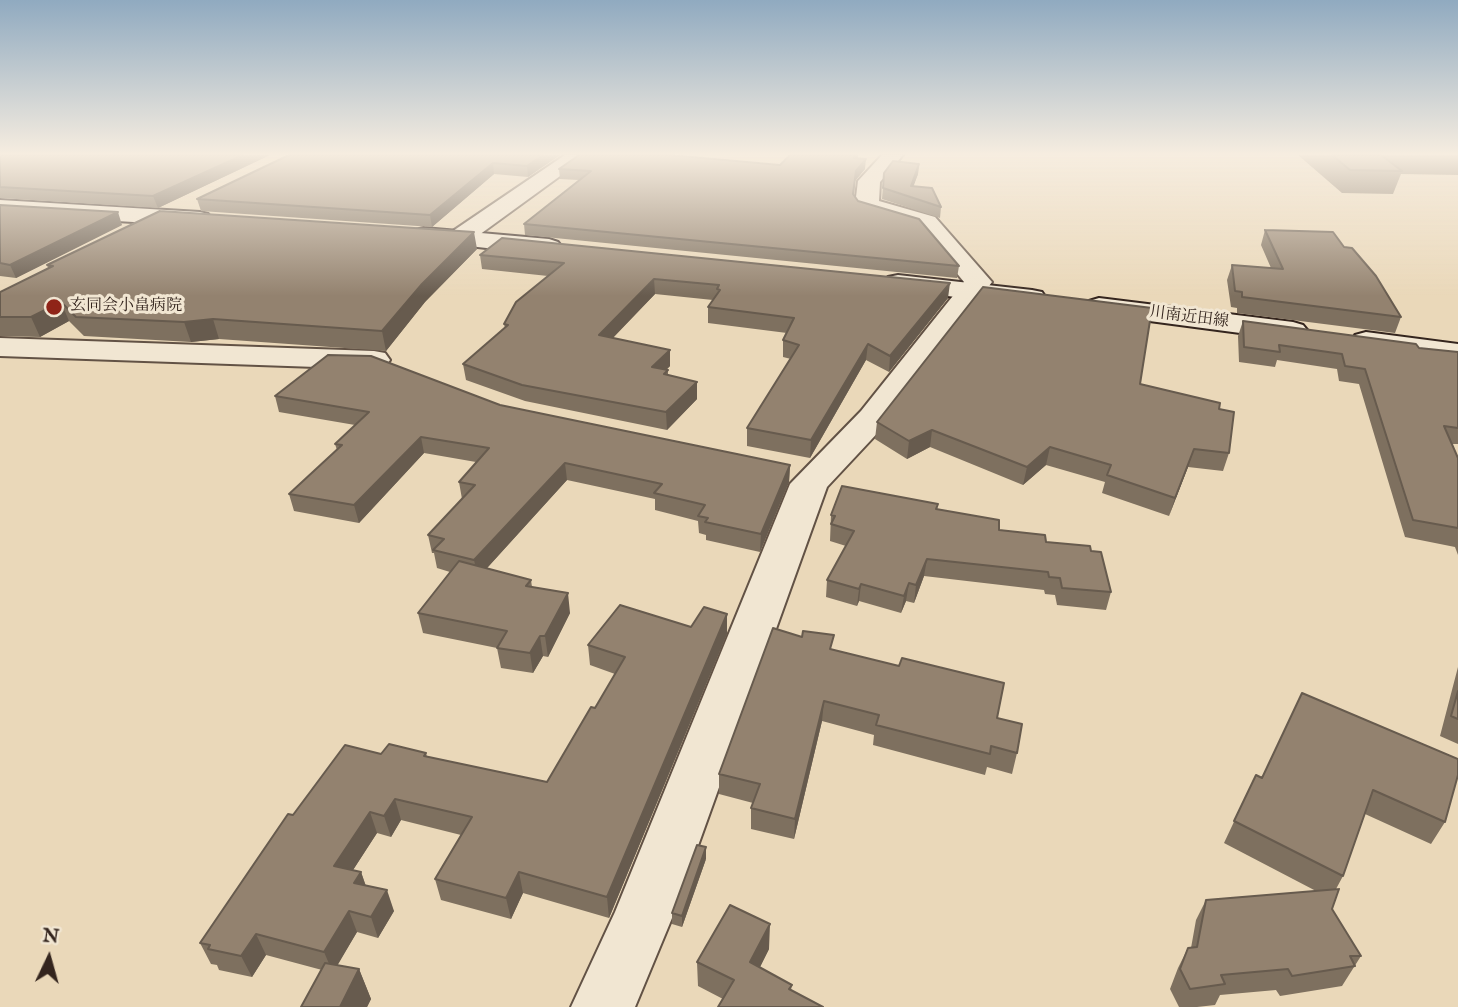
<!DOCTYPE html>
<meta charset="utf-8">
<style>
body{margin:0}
#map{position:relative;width:1458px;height:1007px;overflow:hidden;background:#ead8b9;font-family:"IM FELL English",serif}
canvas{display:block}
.north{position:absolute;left:14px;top:923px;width:70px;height:70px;-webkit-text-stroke:5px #f1e6d2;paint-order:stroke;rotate:5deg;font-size:19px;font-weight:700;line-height:28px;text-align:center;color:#34251e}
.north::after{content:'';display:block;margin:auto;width:24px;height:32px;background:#34251e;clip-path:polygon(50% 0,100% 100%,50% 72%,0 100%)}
</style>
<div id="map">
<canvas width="1458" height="1007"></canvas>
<div class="north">N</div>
</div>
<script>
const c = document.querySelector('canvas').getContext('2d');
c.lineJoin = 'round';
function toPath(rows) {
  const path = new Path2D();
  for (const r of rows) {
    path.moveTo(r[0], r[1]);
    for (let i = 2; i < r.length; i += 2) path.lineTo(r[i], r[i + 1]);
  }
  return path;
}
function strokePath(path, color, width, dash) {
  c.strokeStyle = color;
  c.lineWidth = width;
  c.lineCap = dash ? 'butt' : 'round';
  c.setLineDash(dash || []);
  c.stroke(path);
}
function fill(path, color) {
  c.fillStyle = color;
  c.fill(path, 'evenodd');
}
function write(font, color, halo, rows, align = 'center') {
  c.font = font + ' "IM FELL English","Noto Serif JP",serif';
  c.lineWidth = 6;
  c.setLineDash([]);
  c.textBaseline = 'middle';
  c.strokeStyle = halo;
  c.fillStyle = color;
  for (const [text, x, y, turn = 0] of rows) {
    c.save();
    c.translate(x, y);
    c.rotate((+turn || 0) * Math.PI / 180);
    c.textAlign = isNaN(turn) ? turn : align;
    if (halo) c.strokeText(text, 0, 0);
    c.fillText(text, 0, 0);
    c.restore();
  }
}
const minor = toPath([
 [565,155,589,155,468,243,450,243,447,238,450,233,565,155],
 [882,155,903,155,880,182,879,201,935,217,992,282,885,425,827,487,672,918,635,1007,571,1007,615,912,790,484,861,411,964,282,919,227,859,210,855,205,858,181,882,155],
 [0,338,374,351,385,353,390,360,385,367,374,369,0,356,0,338]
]);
const secondary = toPath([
 [0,200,200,212,208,214,212,219,208,224,200,226,0,214,0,200],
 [424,228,549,239,558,242,562,247,558,252,549,255,415,240,412,235,415,230,424,228],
 [898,275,1032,290,1042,292,1046,298,1042,304,1032,306,888,289,884,283,888,277,898,275],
 [1099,298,1293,322,1303,325,1308,331,1303,337,1293,340,1089,313,1085,307,1089,301,1099,298],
 [1366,332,1458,344,1458,362,1355,347,1351,341,1355,335,1366,332]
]);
strokePath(minor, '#625245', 4);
strokePath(secondary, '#34251e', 4);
fill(minor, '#f1e6d2');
fill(secondary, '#f1e6d2');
fill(toPath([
 [0,155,270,155,158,208,0,198],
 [289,155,560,155,528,177,494,174,432,227,201,211,197,199],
 [790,155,858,155,858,159,865,169,855,181,854,195,858,201,959,266,957,278,525,235,524,224,579,180,560,179,559,169,780,165],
 [1298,155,1458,155,1458,175,1401,174,1393,194,1342,193],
 [919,164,918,174,913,186,941,207,940,218,882,199,884,173],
 [0,205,122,225,16,278,0,276],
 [1265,230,1344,247,1401,317,1395,333,1237,313,1237,308,1231,307,1227,280,1232,265,1271,268,1261,245],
 [477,249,425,302,386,351,219,339,191,342,84,336,69,321,40,337,0,336,0,292,48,268,47,265],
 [480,255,948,298,889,372,866,360,810,458,747,446,747,428,791,359,783,357,783,340,787,333,708,323,708,307,713,300,655,294,613,338,670,350,670,366,666,370,668,370,668,375,697,382,697,399,667,430,525,401,466,380,463,364,505,328,504,324,548,276,482,269],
 [1243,321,1419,348,1458,352,1458,444,1452,444,1458,458,1458,555,1455,547,1405,537,1359,384,1339,381,1337,369,1277,360,1275,367,1239,362,1238,336],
 [1140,384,1219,409,1229,453,1223,471,1188,467,1169,516,1102,493,1105,482,1046,465,1023,485,930,447,907,459,875,439,877,422],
 [275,396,500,405,790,465,789,482,760,552,706,540,706,535,699,533,698,521,655,510,655,499,567,480,487,568,531,580,532,587,570,613,548,657,543,656,533,673,501,668,497,648,423,633,418,613,450,572,437,568,434,553,432,553,428,535,462,499,459,482,476,462,424,453,359,523,294,511,289,494,337,450,335,444,355,425,279,412],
 [938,504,937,510,999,530,1046,542,1091,551,1111,592,1106,610,1057,605,1055,595,1045,594,1044,590,924,576,914,603,906,601,901,613,859,601,857,606,826,597,827,580,846,546,830,541,831,515],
 [691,627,727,634,609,918,523,893,511,919,441,900,435,879,461,835,401,820,391,837,377,833,353,870,361,872,366,886,394,911,378,938,357,932,337,965,359,969,371,999,367,1007,301,1007,322,970,266,955,252,977,219,970,217,965,211,964,200,943,293,815,381,754,426,753,427,757,547,782,595,708,615,674,590,665,588,645],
 [833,650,997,718,1017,753,1012,774,987,767,985,775,873,745,874,735,822,721,794,839,751,829,751,808,753,803,719,794,719,774],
 [1458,667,1458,744,1440,736],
 [1302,693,1445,822,1431,844,1365,814,1343,876,1336,889,1332,909,1361,956,1342,986,1280,996,1276,990,1220,995,1215,1005,1197,1007,1179,1007,1170,989,1178,968,1188,948,1191,948,1196,920,1206,900,1316,891,1224,843,1256,775,1262,778],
 [706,859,682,927,672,924,672,913],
 [769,949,760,967,792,985,791,990,723,999,698,986,697,962]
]), '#7e705f');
fill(toPath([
 [243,155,270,155,158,208,153,196],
 [543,155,560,155,528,177,527,166],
 [866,159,865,169,855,181,852,205,856,171],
 [493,163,494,174,432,227,430,215],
 [919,164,918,174,910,196,911,186],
 [118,212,122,225,16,278,10,265],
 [474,232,477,249,425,302,386,351,382,331,422,284],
 [654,279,655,294,600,351,599,335],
 [950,283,948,298,889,372,890,356],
 [61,302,69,321,40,337,31,317],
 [213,319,219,339,191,342,184,322],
 [868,344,866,360,810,458,811,440],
 [670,350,670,366,653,383,652,367],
 [697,382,697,399,667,430,666,412],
 [932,430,930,447,907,459,909,441],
 [421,437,424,453,359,523,354,505],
 [1050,447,1046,465,1023,485,1027,467],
 [1194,449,1188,467,1169,516,1175,498],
 [565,463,567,480,478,578,474,560],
 [790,465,789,482,760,552,761,534],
 [927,559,924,576,914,603,916,585],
 [909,583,906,601,901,613,904,596],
 [861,584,859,601,857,606,859,589],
 [568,593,570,613,548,657,545,636],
 [727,614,727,634,609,918,607,897],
 [540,636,543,656,533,673,530,653],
 [824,701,822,721,794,839,795,819],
 [395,799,401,820,391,837,384,816],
 [370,812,377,833,342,887,334,866],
 [706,847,706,859,682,927,682,916],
 [361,872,368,893,354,883],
 [519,872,523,893,511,919,506,898],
 [387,890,394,911,378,938,371,917],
 [349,911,357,932,333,973,324,952],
 [770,924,769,949,750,987,750,962],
 [256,934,266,955,252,977,241,956],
 [359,969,371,999,367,1007,340,1007]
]), '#675b4e');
const building = toPath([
 [0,155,243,155,153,196,0,187,0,155],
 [289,155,543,155,527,166,493,163,430,215,197,199,289,155],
 [579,155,670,155,780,165,790,155,857,155,854,158,866,159,856,171,853,194,858,201,919,219,959,266,524,224,591,171,559,169,579,155],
 [1332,155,1381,155,1402,171,1350,170,1332,155],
 [893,161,919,164,911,186,932,188,941,207,883,188,884,173,893,161],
 [0,205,118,212,10,265,0,263,0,205],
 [160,211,474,232,422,284,382,331,213,319,184,322,76,317,61,302,31,317,0,317,0,292,53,266,47,265,160,211],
 [1265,230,1333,232,1344,247,1352,248,1376,276,1401,317,1242,297,1242,292,1235,291,1232,265,1283,269,1265,230],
 [502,238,950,283,890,356,868,344,811,440,747,428,799,345,783,340,794,318,708,307,720,290,717,289,719,285,654,279,599,335,670,350,652,367,668,370,664,374,697,382,666,412,522,385,463,364,508,325,504,324,516,302,564,263,480,255,502,238],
 [983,287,1152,308,1140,384,1220,403,1219,409,1234,412,1229,453,1194,449,1175,498,1107,475,1111,465,1050,447,1027,467,932,430,909,441,877,422,983,287],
 [1243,321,1416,344,1419,348,1458,352,1458,428,1444,426,1458,458,1458,528,1413,520,1365,369,1345,366,1342,354,1279,345,1280,352,1244,347,1243,321],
 [328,355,371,356,500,405,790,465,761,534,705,522,708,518,698,516,705,505,654,493,662,484,565,463,474,560,433,550,444,539,428,535,475,485,459,482,489,448,421,437,354,505,289,494,342,445,335,444,369,412,275,396,328,355],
 [842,486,938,504,936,509,999,520,999,530,1045,535,1046,542,1090,546,1091,551,1101,552,1111,592,1062,588,1060,578,1049,577,1048,572,927,559,916,585,909,583,904,596,861,584,859,589,827,580,854,531,831,524,835,516,831,515,842,486],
 [459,561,531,580,526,586,568,593,545,636,540,636,530,653,497,648,507,631,418,613,459,561],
 [620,605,691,627,704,607,727,614,607,897,519,872,506,898,435,879,472,817,395,799,384,816,370,812,334,866,361,872,354,883,387,890,371,917,349,911,324,952,256,934,241,956,208,949,210,945,200,943,288,814,293,815,345,745,381,754,389,744,426,753,424,756,547,782,591,707,595,708,625,657,588,645,620,605],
 [773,628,802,637,803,631,834,635,830,649,899,666,902,658,1004,683,997,718,1022,724,1017,753,991,746,990,754,876,725,879,715,824,701,795,819,751,808,760,784,719,774,773,628],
 [1458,691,1458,719,1451,716,1458,691],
 [1302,693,1458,759,1458,775,1445,822,1373,790,1343,876,1234,821,1256,775,1262,778,1302,693],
 [697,845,706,847,682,916,672,913,697,845],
 [1339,889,1332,909,1361,956,1350,956,1355,966,1292,976,1288,969,1221,975,1225,984,1190,989,1180,969,1188,948,1197,947,1206,900,1339,889],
 [730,905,770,924,750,962,792,985,789,989,823,1007,718,1007,734,980,697,962,730,905],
 [325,963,359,969,340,1007,301,1007,325,963]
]);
fill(building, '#93826f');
strokePath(building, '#675b4e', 2);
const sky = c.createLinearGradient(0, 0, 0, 296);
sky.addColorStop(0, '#90aac0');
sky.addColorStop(0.52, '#f6ede0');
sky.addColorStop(1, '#f6ede000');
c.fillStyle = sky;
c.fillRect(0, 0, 1458, 296);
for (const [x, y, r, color] of [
 [54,307,9,"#8f2418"]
]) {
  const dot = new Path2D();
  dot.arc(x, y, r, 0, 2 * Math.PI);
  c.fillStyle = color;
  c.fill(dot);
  strokePath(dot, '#f1e6d2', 2.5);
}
write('16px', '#34251e', '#f1e6d2', [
 ["玄同会小畠病院",70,307]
], 'left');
write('16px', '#34251e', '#f1e6d2', [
 ["川南近田線",1189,318,7]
]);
</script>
